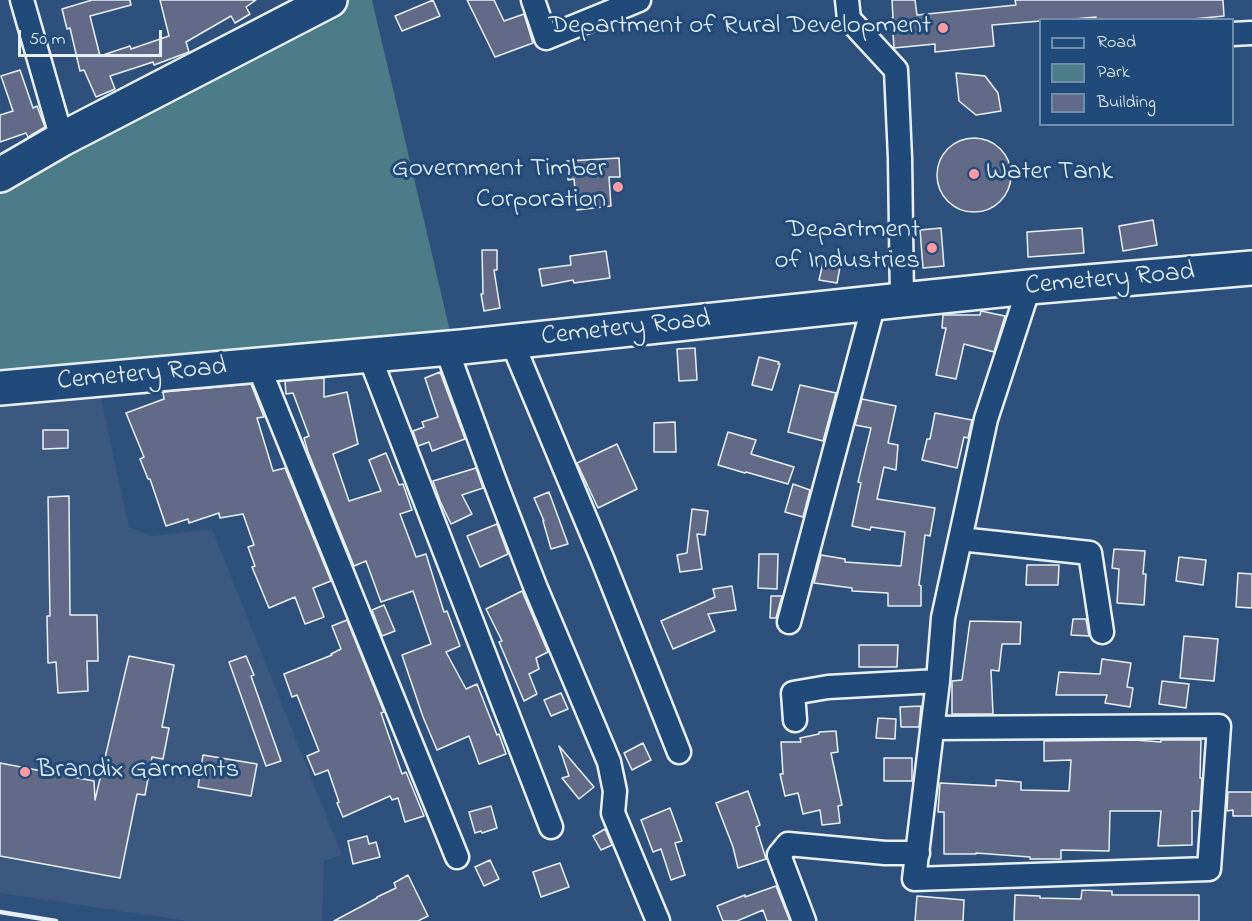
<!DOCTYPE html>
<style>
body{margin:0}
#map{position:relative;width:1252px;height:921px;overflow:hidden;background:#2d507d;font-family:"Indie Flower",sans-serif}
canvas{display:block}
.legend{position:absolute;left:1039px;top:18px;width:195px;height:108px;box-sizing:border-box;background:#1f4a7a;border:2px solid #6f8dac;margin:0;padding:8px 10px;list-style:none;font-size:18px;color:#e8f1f8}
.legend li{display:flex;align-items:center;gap:12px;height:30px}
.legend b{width:30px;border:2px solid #6f8dac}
.scale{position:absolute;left:18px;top:30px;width:144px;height:27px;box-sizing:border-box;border:3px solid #e8f1f8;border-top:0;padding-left:8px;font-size:18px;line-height:21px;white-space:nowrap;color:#e8f1f8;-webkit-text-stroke:4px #1f4a7a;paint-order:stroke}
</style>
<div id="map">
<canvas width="1252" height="921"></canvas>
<ul class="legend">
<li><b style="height:8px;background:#1f4a7a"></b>Road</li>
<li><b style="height:16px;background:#4c7c87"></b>Park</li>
<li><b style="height:16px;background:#636a88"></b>Building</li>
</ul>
<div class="scale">50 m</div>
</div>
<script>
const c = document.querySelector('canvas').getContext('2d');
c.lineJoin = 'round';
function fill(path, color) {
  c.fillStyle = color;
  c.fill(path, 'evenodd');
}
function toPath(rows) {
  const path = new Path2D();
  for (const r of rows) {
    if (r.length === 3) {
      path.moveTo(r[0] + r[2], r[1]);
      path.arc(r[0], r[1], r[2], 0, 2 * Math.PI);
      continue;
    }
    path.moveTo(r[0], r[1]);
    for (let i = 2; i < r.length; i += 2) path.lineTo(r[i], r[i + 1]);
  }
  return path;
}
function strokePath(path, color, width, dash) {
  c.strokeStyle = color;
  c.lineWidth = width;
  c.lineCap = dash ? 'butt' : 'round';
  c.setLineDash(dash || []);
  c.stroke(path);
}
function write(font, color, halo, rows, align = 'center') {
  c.font = font + ' "Indie Flower",sans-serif';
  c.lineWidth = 6;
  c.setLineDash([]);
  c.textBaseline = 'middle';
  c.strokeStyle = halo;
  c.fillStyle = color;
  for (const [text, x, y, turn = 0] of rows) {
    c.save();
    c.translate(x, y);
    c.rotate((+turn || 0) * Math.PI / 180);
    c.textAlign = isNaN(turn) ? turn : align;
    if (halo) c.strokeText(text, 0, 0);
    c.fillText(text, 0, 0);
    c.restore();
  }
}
fill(toPath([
 [100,394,129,527,152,536,212,529,342,855,324,861,322,921,188,921,0,893,0,401]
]), '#3d5880');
fill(toPath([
 [348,0,372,0,450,331,0,379,0,183,66,146]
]), '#4c7c87');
const building = toPath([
 [92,0,130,0,131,5,90,16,100,56,130,46,131,49,169,36,160,0,256,0,246,7,250,14,235,23,231,16,186,42,189,52,154,65,153,62,110,76,115,89,96,97,84,70,80,71,70,28,67,29,62,9,92,0],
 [433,0,440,16,402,31,395,16,433,0],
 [467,0,494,0,504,21,524,14,533,43,495,57,467,0],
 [892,0,915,0,917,15,1016,5,1015,0,1223,0,1224,16,1183,20,1096,20,1096,17,1063,20,1041,20,1041,21,992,25,994,46,935,52,935,44,894,48,892,18,893,18,892,0],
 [20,70,33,108,37,106,45,127,28,137,26,133,0,142,0,115,13,111,1,76,20,70],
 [956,73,985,76,998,93,1001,111,976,115,959,101,956,73],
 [974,175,37],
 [619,158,620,177,609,177,611,206,577,210,574,179,568,180,567,161,619,158],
 [1153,220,1157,245,1123,251,1119,226,1153,220],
 [941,228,944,266,923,268,920,230,941,228],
 [1082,228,1084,253,1028,257,1027,232,1082,228],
 [482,250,497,250,497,270,494,270,500,308,484,311,481,294,483,294,482,250],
 [606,251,610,278,574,283,573,280,542,286,539,269,571,265,570,256,606,251],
 [824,259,841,262,837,283,819,280,824,259],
 [981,311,1005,316,994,352,964,344,956,379,936,375,946,328,942,328,943,315,980,315,981,311],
 [695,348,697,380,679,381,677,349,695,348],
 [759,357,779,362,778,364,780,364,772,390,752,385,759,357],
 [440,372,465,439,432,451,429,442,418,446,413,431,424,427,422,422,438,417,425,378,440,372],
 [324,378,324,397,347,392,358,444,333,454,349,501,381,491,369,460,386,453,399,485,403,484,412,510,400,514,416,557,426,554,444,612,447,611,460,646,446,652,466,689,477,684,497,735,499,734,506,754,479,764,469,736,437,750,423,717,402,655,431,644,413,591,381,602,366,561,354,566,308,452,304,438,309,436,293,393,286,394,285,381,324,378],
 [251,384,264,417,257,418,273,471,285,468,331,581,313,588,324,617,305,624,295,597,269,608,252,567,255,566,248,547,254,545,243,514,220,518,219,513,189,523,188,519,166,526,150,479,148,479,140,459,144,457,126,413,164,399,163,392,251,384],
 [800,385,836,393,823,441,788,432,800,385],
 [862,399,896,406,888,443,898,445,896,470,884,467,877,499,935,508,930,536,925,535,919,585,921,586,921,606,888,606,888,593,852,591,852,588,814,583,821,555,845,559,845,562,901,566,905,532,871,527,870,530,852,526,861,483,858,482,871,428,855,425,862,399],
 [935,413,972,420,968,438,964,437,957,468,922,460,927,439,930,439,935,413],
 [675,422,676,452,654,452,654,423,675,422],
 [43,430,68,430,68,448,43,449,43,430],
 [728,432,756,440,751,454,794,467,788,484,746,472,745,473,718,465,728,432],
 [617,444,637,489,598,508,577,463,617,444],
 [476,468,483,488,462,495,472,514,451,524,440,501,433,481,476,468],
 [793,484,810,490,803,517,785,512,793,484],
 [549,492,568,544,551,549,543,521,544,521,534,498,549,492],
 [69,496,70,615,97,615,98,661,87,661,88,691,58,693,56,662,48,663,47,616,50,616,48,497,69,496],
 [692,509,708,511,705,535,697,534,702,569,680,572,677,555,687,553,692,509],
 [497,524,508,554,480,567,467,536,497,524],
 [1114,549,1145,551,1143,574,1146,574,1144,605,1117,603,1119,569,1112,568,1114,549],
 [759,554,778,554,777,589,758,588,759,554],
 [1179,557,1206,560,1203,585,1176,581,1179,557],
 [1027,565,1059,565,1058,585,1026,585,1027,565],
 [1238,573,1252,574,1252,608,1236,607,1238,573],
 [732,586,736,610,708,614,715,631,673,649,661,621,715,597,713,589,732,586],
 [522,591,548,652,536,658,539,669,529,674,537,694,524,701,499,642,502,641,486,609,522,591],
 [771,596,782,596,776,618,770,618,771,596],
 [384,605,395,631,382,636,372,610,384,605],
 [1073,619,1086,619,1089,636,1071,635,1073,619],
 [347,620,384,712,381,713,402,774,406,772,424,816,405,822,398,798,392,800,390,796,343,817,337,803,339,802,328,770,315,775,307,756,319,751,297,695,292,697,284,674,332,655,331,654,341,649,332,626,347,620],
 [970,621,1021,622,1020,644,1002,644,999,671,991,670,993,714,952,714,952,681,962,680,970,621],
 [1184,636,1218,639,1214,681,1180,678,1184,636],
 [859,645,898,645,897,667,859,667,859,645],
 [129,656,174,665,162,727,169,728,163,759,152,757,145,795,137,794,120,878,0,856,0,763,94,781,95,800,129,656],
 [246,656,254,675,251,676,281,761,266,766,229,662,246,656],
 [1102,659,1131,663,1127,687,1133,688,1130,707,1105,703,1107,695,1056,695,1059,672,1100,674,1102,659],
 [1162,681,1189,684,1186,708,1159,704,1162,681],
 [561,693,568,709,551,716,544,700,561,693],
 [921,706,919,727,901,727,900,707,921,706],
 [878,718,896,719,895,739,876,738,878,718],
 [836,731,838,752,831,753,842,805,838,806,840,823,822,825,820,810,803,814,798,793,785,796,780,774,783,774,781,742,801,742,800,738,819,734,819,732,836,731],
 [1135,740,1161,742,1161,740,1201,740,1200,778,1202,778,1200,811,1192,811,1192,845,1158,846,1161,811,1110,811,1109,851,1061,850,1061,859,1030,859,1030,857,976,853,976,854,944,854,944,812,938,812,940,783,996,786,996,780,1021,782,1021,790,1069,791,1071,760,1044,761,1044,741,1135,740],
 [643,743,651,760,632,770,624,753,643,743],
 [559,746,594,787,579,799,562,778,569,776,559,746],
 [203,755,257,764,251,796,198,787,203,755],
 [884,758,912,758,912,781,884,781,884,758],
 [748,791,760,825,756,827,766,859,738,868,733,847,716,803,748,791],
 [1228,792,1252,792,1252,816,1233,816,1233,810,1227,811,1228,792],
 [491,806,497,828,482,833,481,831,475,833,469,812,491,806],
 [670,808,682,841,675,843,685,875,671,880,661,849,653,852,641,820,670,808],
 [605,829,612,845,601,850,593,836,605,829],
 [367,836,369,844,376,842,380,857,353,864,348,841,367,836],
 [490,860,499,879,484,886,475,867,490,860],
 [560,863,569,887,541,897,533,872,560,863],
 [408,875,428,916,418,921,334,921,377,898,377,897,396,888,394,883,408,875],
 [776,886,790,921,767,921,763,910,737,921,723,921,717,906,745,895,745,897,776,886],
 [1082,890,1112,891,1112,895,1199,895,1199,921,1014,921,1015,895,1040,896,1040,898,1081,899,1082,890],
 [917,896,964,900,963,921,915,921,917,896]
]);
fill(building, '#636a88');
strokePath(building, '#e8f1f8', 1.5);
const street = toPath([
 [22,0,62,139],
 [533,0,546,38,639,0],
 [847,0,849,19,896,70,900,158,902,300],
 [1232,34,1252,33],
 [512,342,602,558,679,752],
 [446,348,494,479,535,586,609,762,615,791,613,813,658,921],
 [369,355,551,827],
 [258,365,457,857],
 [960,539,1090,553,1102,632],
 [789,622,874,303],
 [795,720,793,693,828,687,938,681],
 [933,728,1219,726,1209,869,914,879,938,681,943,618,986,419,1029,287],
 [804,921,779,855,788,844,885,853,918,853]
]);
const secondary = toPath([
 [0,175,62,139,330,0],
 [0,388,461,347,902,300,1029,287,1252,268]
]);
strokePath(street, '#e8f1f8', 27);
strokePath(secondary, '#e8f1f8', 38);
strokePath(street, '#1f4a7a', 22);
strokePath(secondary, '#1f4a7a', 33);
strokePath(toPath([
 [0,912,56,921]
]), '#e8f1f8', 4.5);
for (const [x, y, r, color] of [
 [943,28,6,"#ff9aa2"],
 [974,174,6,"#ff9aa2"],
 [618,187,6,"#ff9aa2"],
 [932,248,6,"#ff9aa2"],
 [25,772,6,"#ff9aa2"]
]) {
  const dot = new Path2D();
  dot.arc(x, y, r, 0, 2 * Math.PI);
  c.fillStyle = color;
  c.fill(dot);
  strokePath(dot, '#1f4a7a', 2);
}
write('27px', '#e8f1f8', '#1f4a7a', [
 ["Department of Rural Development",931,28],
 ["Government Timber",606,171],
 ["Corporation",606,202],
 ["Water Tank",986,174,"left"],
 ["Department",920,232],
 ["of Industries",920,263],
 ["Brandix Garments",37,772,"left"]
], 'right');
write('27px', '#e8f1f8', '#1f4a7a', [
 ["Cemetery Road",1110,281,-5],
 ["Cemetery Road",626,330,-6],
 ["Cemetery Road",142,376,-5]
]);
</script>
